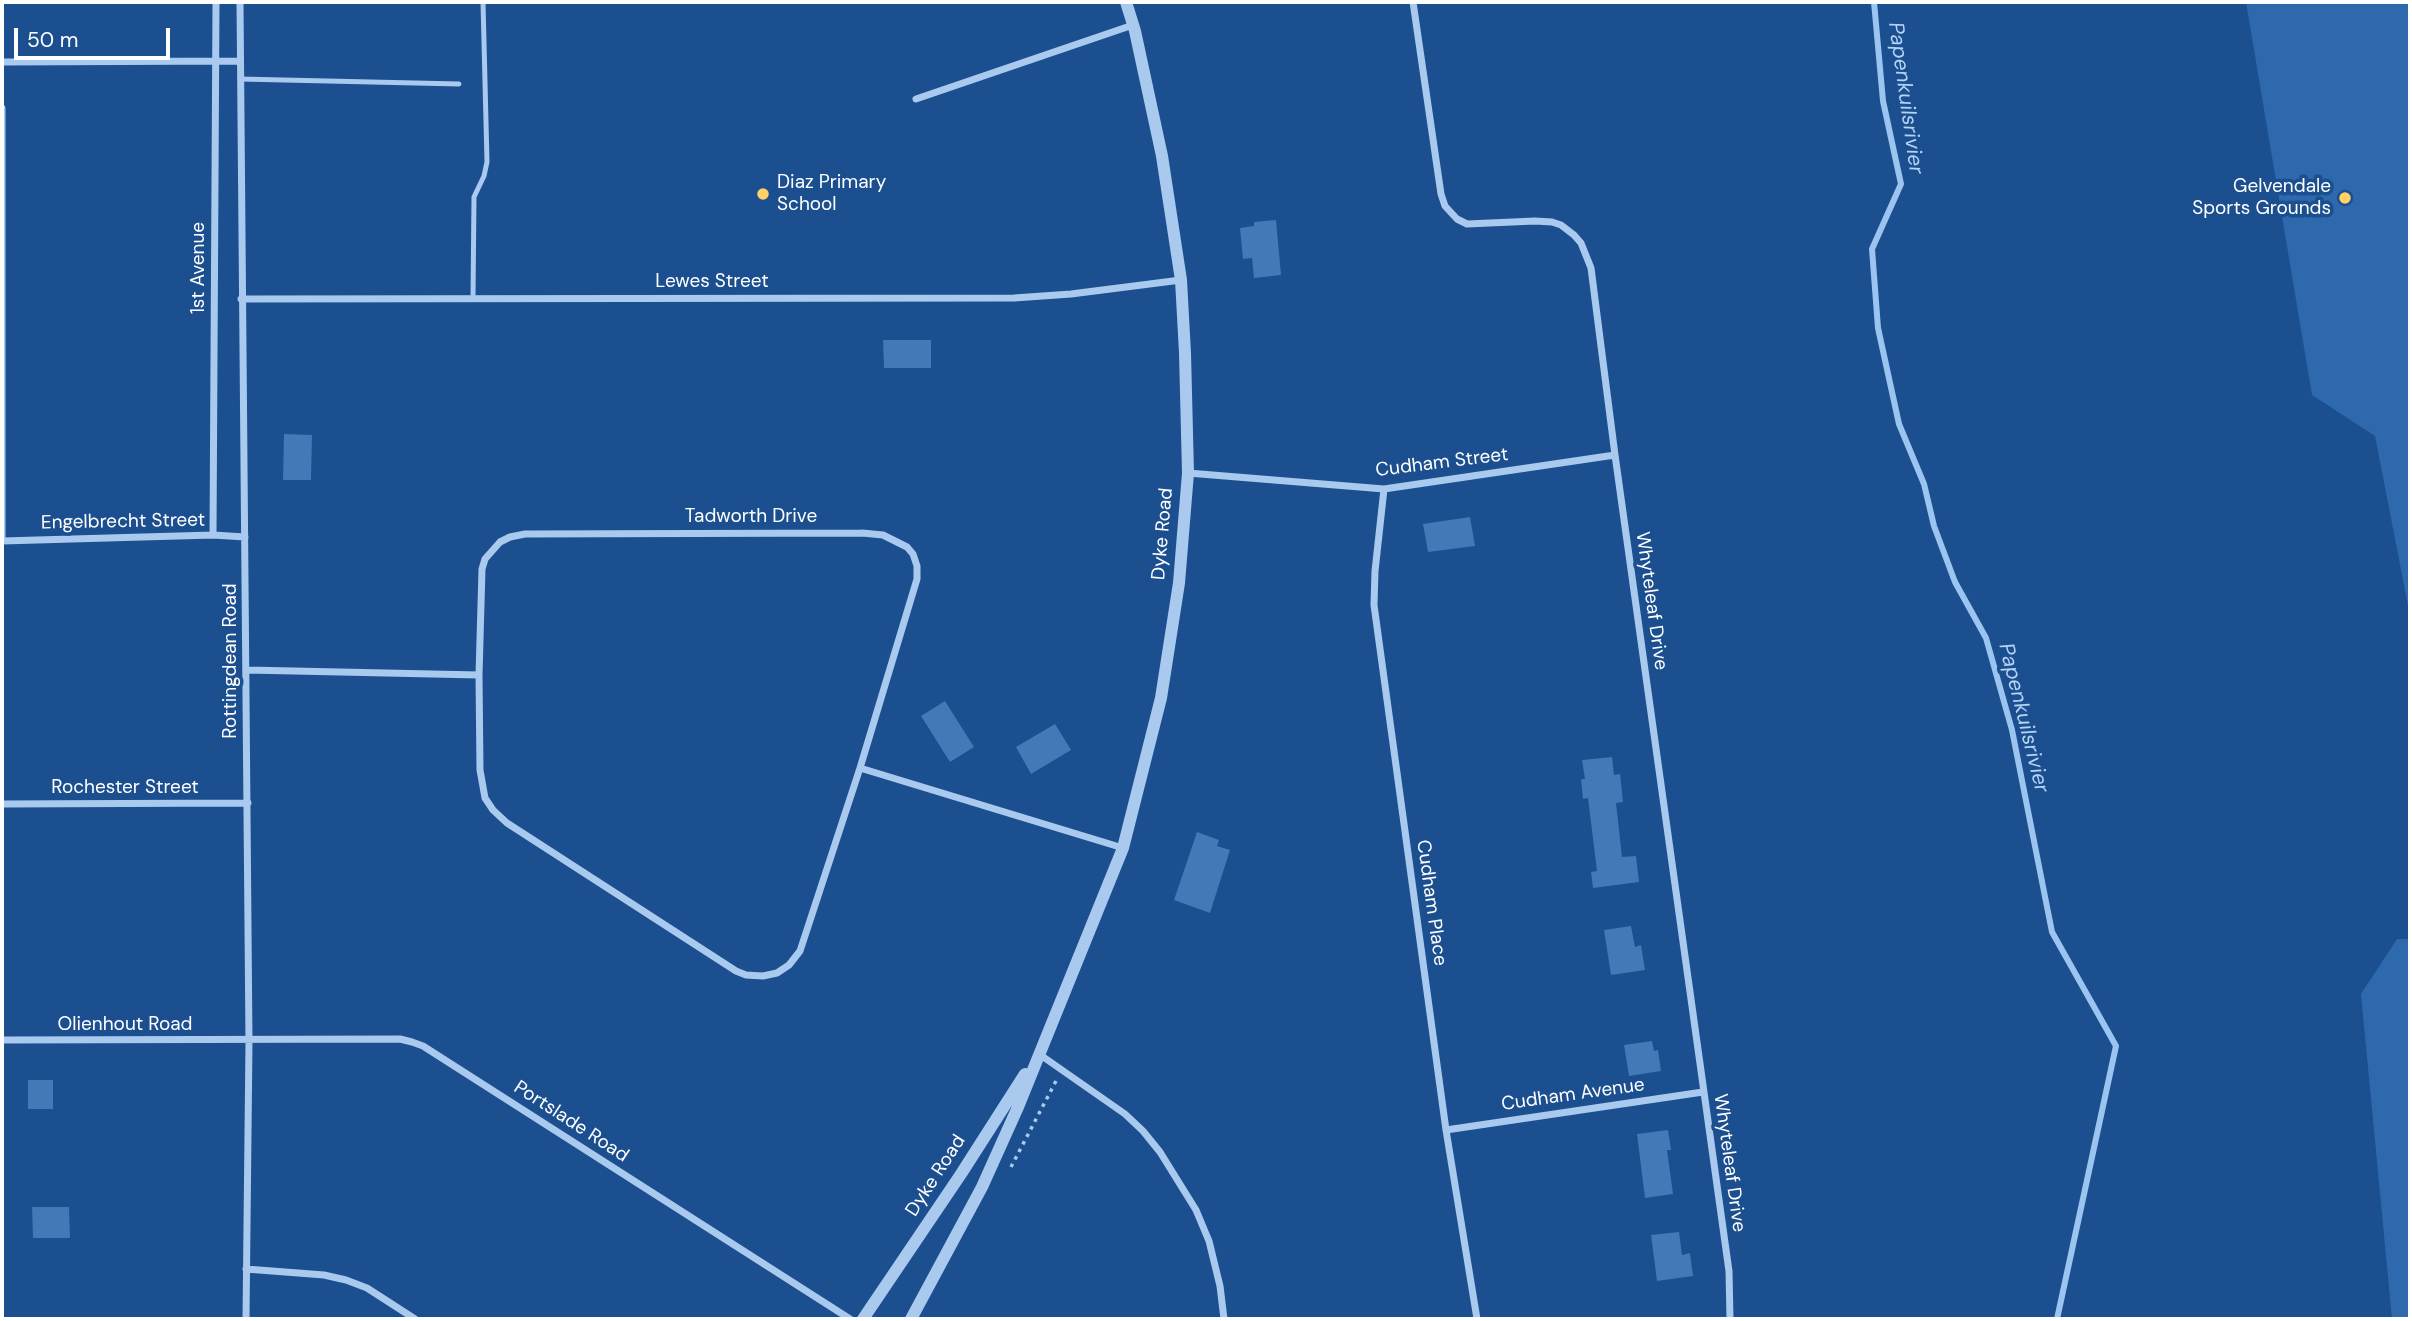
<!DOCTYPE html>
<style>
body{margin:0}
#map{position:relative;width:2412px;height:1321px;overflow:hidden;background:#1b4f8f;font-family:"DM Sans",sans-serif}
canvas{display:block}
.frame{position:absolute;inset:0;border:4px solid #fff;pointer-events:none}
.scale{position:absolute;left:14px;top:28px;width:156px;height:32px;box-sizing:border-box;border:4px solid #fff;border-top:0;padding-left:9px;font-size:21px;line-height:24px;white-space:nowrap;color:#fff;-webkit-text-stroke:5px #1b4f8f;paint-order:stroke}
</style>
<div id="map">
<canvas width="2412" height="1321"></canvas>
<div class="frame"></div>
<div class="scale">50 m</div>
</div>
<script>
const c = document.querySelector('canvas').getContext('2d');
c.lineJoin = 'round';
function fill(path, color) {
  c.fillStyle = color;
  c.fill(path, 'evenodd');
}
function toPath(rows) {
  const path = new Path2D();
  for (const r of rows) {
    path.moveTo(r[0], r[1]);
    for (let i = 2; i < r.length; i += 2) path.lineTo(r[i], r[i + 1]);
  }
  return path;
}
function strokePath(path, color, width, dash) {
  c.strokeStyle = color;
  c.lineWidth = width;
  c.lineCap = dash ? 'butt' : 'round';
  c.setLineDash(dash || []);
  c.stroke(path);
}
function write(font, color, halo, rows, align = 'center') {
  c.font = font + ' "DM Sans",sans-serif';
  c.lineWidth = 7;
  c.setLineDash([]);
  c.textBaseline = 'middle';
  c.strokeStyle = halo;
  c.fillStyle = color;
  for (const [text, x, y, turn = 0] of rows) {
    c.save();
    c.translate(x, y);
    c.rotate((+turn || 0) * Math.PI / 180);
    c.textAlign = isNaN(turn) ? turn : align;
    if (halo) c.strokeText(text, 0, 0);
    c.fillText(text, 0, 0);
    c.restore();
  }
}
fill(toPath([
 [2246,2,2410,2,2410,616,2375,436,2312,395],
 [2397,939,2410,939,2410,1319,2392,1319,2361,994]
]), '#2e69ad');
strokePath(toPath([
 [1874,2,1883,101,1901,184,1872,249,1878,328,1899,424,1924,484,1934,526,1955,582,1986,638,2012,730,2052,932,2116,1046,2057,1319]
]), '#9cc4f0', 6);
fill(toPath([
 [1276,220,1281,275,1254,278,1252,258,1243,259,1240,228,1254,226,1254,222],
 [883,340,931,340,931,368,884,368],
 [284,434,312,435,311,480,283,480],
 [1470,517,1475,546,1428,552,1423,524],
 [945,701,974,747,950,762,921,716],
 [1055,724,1071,750,1031,774,1016,747],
 [1612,757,1614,775,1620,774,1623,802,1616,803,1622,857,1636,856,1639,882,1593,888,1591,872,1597,871,1588,798,1583,799,1581,779,1585,779,1582,760],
 [1197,832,1219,840,1217,846,1230,850,1210,913,1174,900],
 [1631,926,1635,947,1641,945,1645,970,1611,975,1604,930],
 [1652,1041,1654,1051,1658,1050,1661,1071,1629,1076,1624,1045],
 [28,1080,53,1080,53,1109,28,1109],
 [1668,1130,1671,1150,1667,1150,1673,1194,1645,1198,1637,1134],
 [32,1207,69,1207,70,1238,33,1238],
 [1679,1232,1682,1255,1690,1253,1693,1276,1657,1281,1651,1235]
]), '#4478b7');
strokePath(toPath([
 [1011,1167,1056,1081]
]), '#a9c9ee', 3.5, [3.5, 5]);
strokePath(toPath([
 [240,79,459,84],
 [473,298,474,197,484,176,487,162,483,2]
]), '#a9c9ee', 5);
strokePath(toPath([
 [240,2,249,1041,246,1319],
 [1413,2,1441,194,1445,206,1457,219,1467,224,1535,221,1552,222,1561,225,1574,235,1581,243,1591,268,1615,455,1729,1271,1730,1319],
 [2,62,240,61],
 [916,99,1133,25],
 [2,108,2,541,213,535,245,537],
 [241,299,1014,298,1071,294,1181,280],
 [1188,473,1384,489,1615,455],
 [1384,489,1375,571,1374,605,1446,1130,1477,1319],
 [862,533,883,535,907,547,913,554,917,566,917,579,860,768,800,951,789,965,777,973,763,976,746,975,736,971,507,823,493,810,485,798,480,770,479,675,482,569,485,559,500,542,510,537,525,534,862,533],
 [213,535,216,2],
 [247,670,479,675],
 [860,768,1123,848],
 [2,804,248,803],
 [2,1040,400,1039,412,1042,423,1046,850,1319],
 [1039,1054,1125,1114,1143,1131,1160,1152,1196,1210,1209,1241,1220,1286,1224,1319],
 [1446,1130,1703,1092],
 [246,1269,324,1275,346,1280,367,1288,415,1319]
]), '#a9c9ee', 7);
strokePath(toPath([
 [863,1319,961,1174,1025,1074],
 [911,1319,982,1187,1018,1107,1123,848,1161,698,1179,583,1188,473,1185,353,1181,280,1162,156,1135,31,1126,2]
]), '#a9c9ee', 12);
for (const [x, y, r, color] of [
 [763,194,7,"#ffd166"],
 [2345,198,7,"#ffd166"]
]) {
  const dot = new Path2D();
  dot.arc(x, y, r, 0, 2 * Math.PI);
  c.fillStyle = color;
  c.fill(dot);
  strokePath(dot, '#1b4f8f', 2.5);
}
write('19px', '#fff', '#1b4f8f', [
 ["Diaz Primary",777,183],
 ["School",777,205],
 ["Gelvendale",2331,187,"right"],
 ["Sports Grounds",2331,209,"right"]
], 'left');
write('19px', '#fff', '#1b4f8f', [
 ["1st Avenue",199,268,-90],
 ["Lewes Street",712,282],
 ["Cudham Street",1442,463,-7],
 ["Tadworth Drive",751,517],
 ["Engelbrecht Street",123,522,-1],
 ["Dyke Road",1163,534,-85],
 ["Whyteleaf Drive",1651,601,82],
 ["Rottingdean Road",231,661,-90],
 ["Rochester Street",125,788],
 ["Cudham Place",1431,903,82],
 ["Olienhout Road",125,1025],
 ["Cudham Avenue",1573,1095,-8],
 ["Portslade Road",571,1122,33],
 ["Whyteleaf Drive",1729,1163,82],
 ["Dyke Road",936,1176,-57]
]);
write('italic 21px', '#b5d3f5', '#1b4f8f', [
 ["Papenkuilsrivier",1905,98,82],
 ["Papenkuilsrivier",2023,718,76]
]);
</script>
